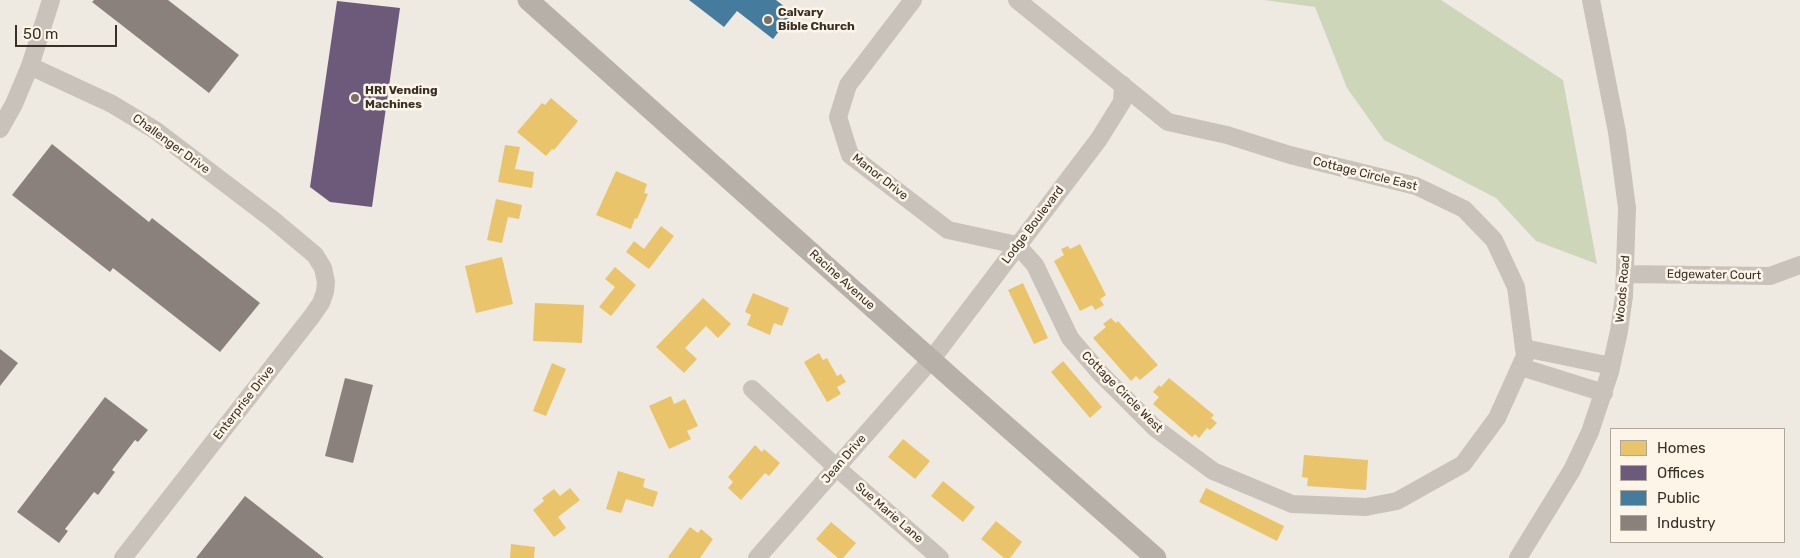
<!DOCTYPE html>
<style>
body{margin:0}
#map{position:relative;width:1800px;height:558px;overflow:hidden;background:#efeae1;font-family:Rubik,sans-serif}
canvas{display:block}
.legend{position:absolute;left:1610px;top:428px;width:175px;height:115px;box-sizing:border-box;background:#fcf5e8;border:1px solid #aea69b;margin:0;padding:6px 9px;list-style:none;font-size:15px;color:#3a2f27}
.legend li{display:flex;align-items:center;gap:10px;height:25px}
.legend b{width:25px;border:1px solid #aea69b}
.scale{position:absolute;left:15px;top:25px;width:102px;height:22px;box-sizing:border-box;border:2px solid #3a2f27;border-top:0;padding-left:6px;font-size:15px;line-height:18px;white-space:nowrap;color:#3a2f27;-webkit-text-stroke:4px #fcf5e8;paint-order:stroke}
</style>
<div id="map">
<canvas width="1800" height="558"></canvas>
<ul class="legend">
<li><b style="height:14px;background:#e9c46a"></b>Homes</li>
<li><b style="height:14px;background:#6d597a"></b>Offices</li>
<li><b style="height:14px;background:#457b9d"></b>Public</li>
<li><b style="height:14px;background:#8a817c"></b>Industry</li>
</ul>
<div class="scale">50 m</div>
</div>
<script>
const c = document.querySelector('canvas').getContext('2d');
c.lineJoin = 'round';
function fill(path, color) {
  c.fillStyle = color;
  c.fill(path, 'evenodd');
}
function toPath(rows) {
  const path = new Path2D();
  for (const r of rows) {
    path.moveTo(r[0], r[1]);
    for (let i = 2; i < r.length; i += 2) path.lineTo(r[i], r[i + 1]);
  }
  return path;
}
function strokePath(path, color, width, dash) {
  c.strokeStyle = color;
  c.lineWidth = width;
  c.lineCap = dash ? 'butt' : 'round';
  c.setLineDash(dash || []);
  c.stroke(path);
}
function write(font, color, halo, rows, align = 'center') {
  c.font = font + ' Rubik,sans-serif';
  c.lineWidth = 5;
  c.setLineDash([]);
  c.textBaseline = 'middle';
  c.strokeStyle = halo;
  c.fillStyle = color;
  for (const [text, x, y, turn = 0] of rows) {
    c.save();
    c.translate(x, y);
    c.rotate((+turn || 0) * Math.PI / 180);
    c.textAlign = isNaN(turn) ? turn : align;
    if (halo) c.strokeText(text, 0, 0);
    c.fillText(text, 0, 0);
    c.restore();
  }
}
fill(toPath([
 [1264,0,1441,0,1563,80,1597,264,1536,241,1496,198,1384,140,1347,88,1315,7]
]), '#cdd6b9');
fill(toPath([
 [551,98,578,121,554,150,552,149,546,156,517,132,542,103,545,105],
 [505,145,520,147,515,169,534,172,532,188,498,182],
 [616,171,647,184,644,193,648,194,637,219,635,218,631,229,596,215],
 [496,199,522,205,519,219,508,217,502,243,487,240],
 [661,226,674,236,649,269,626,252,634,241,644,249],
 [1080,244,1106,295,1100,299,1104,305,1095,310,1092,305,1080,311,1054,261,1064,255,1061,249,1068,246,1070,249],
 [502,257,513,304,476,313,465,266],
 [615,267,636,285,611,316,599,307,615,287,605,279],
 [1023,283,1048,338,1034,344,1008,290],
 [753,293,789,308,782,326,774,323,770,335,747,325,751,315,745,312],
 [703,298,731,324,718,338,706,326,685,348,697,359,684,373,656,347],
 [535,303,584,305,582,343,533,341],
 [1111,318,1116,323,1118,321,1158,365,1140,380,1136,376,1131,381,1093,338,1106,327,1103,324],
 [819,353,823,360,827,358,837,376,841,374,846,382,837,387,841,394,827,402,804,362],
 [1063,361,1102,407,1090,418,1051,372],
 [552,363,566,369,546,416,533,411],
 [1169,378,1214,415,1211,418,1217,423,1210,430,1207,428,1199,438,1195,434,1192,437,1153,404,1159,397,1153,392,1159,385,1161,387],
 [671,396,674,404,685,399,698,426,687,431,691,439,669,449,649,406],
 [903,439,930,461,915,479,888,457],
 [755,445,762,452,764,449,780,463,769,476,765,473,741,500,728,488,733,482,728,477],
 [1304,455,1368,460,1366,490,1307,486,1308,478,1302,477],
 [618,471,645,479,643,487,658,492,653,507,626,499,621,513,606,509],
 [943,481,975,507,963,522,931,496],
 [570,488,580,500,558,517,566,528,554,537,533,510,544,501,542,498,554,489,560,496],
 [1206,488,1284,526,1277,541,1199,502],
 [996,521,1022,542,1010,558,1004,558,981,539],
 [831,522,856,543,843,558,838,558,816,539],
 [690,527,698,533,701,529,713,539,700,558,670,558,668,557],
 [511,544,535,547,534,558,510,558]
]), '#e9c46a');
fill(toPath([
 [337,1,400,8,372,207,330,202,310,187]
]), '#6d597a');
fill(toPath([
 [689,0,776,0,793,13,773,39,737,11,724,27]
]), '#457b9d');
fill(toPath([
 [94,0,168,0,239,55,209,93,92,2],
 [52,144,149,222,152,218,260,303,220,352,113,268,110,272,12,195],
 [0,349,18,363,0,386],
 [345,378,373,385,353,463,325,456],
 [105,397,148,430,138,442,135,440,112,470,115,472,98,495,94,492,65,529,68,531,59,543,17,512],
 [245,496,324,558,196,558]
]), '#8a817c');
strokePath(toPath([
 [913,0,848,85,838,117,850,155,948,230,1017,245,1035,265,1070,338,1100,373,1155,428,1213,471,1292,504,1366,507,1397,501,1463,464,1497,418,1525,356,1516,287,1494,240,1464,209,1416,186,1290,155,1227,135,1168,122,1017,0],
 [30,66,112,104,155,130,272,219,315,255,323,268,326,282,325,292,321,303,312,316,123,558],
 [0,129,14,104,30,66,51,0],
 [1626,274,1770,276,1800,265],
 [1524,348,1611,366],
 [1521,367,1604,393],
 [752,389,837,468,940,558],
 [757,558,931,360,1099,139,1122,102,1123,85],
 [1518,558,1572,470,1590,432,1610,372,1619,331,1624,296,1627,208,1617,132,1591,0]
]), '#c8c2ba', 18);
strokePath(toPath([
 [528,0,955,381,1156,558]
]), '#b7b0a9', 21);
for (const [x, y, r, color] of [
 [768,20,5,"#797068"],
 [355,98,5,"#797068"]
]) {
  const dot = new Path2D();
  dot.arc(x, y, r, 0, 2 * Math.PI);
  c.fillStyle = color;
  c.fill(dot);
  strokePath(dot, '#fcf5e8', 2);
}
write('bold 12px', '#3a2f27', '#fcf5e8', [
 ["Calvary",778,13],
 ["Bible Church",778,27],
 ["HRI Vending",365,91],
 ["Machines",365,105]
], 'left');
write('12px', '#3a2f27', '#fcf5e8', [
 ["Challenger Drive",171,144,36],
 ["Cottage Circle East",1365,174,14],
 ["Manor Drive",880,177,38],
 ["Lodge Boulevard",1033,225,-53],
 ["Edgewater Court",1714,275,1],
 ["Racine Avenue",842,280,42],
 ["Woods Road",1623,289,-85],
 ["Cottage Circle West",1122,392,45],
 ["Enterprise Drive",244,403,-52],
 ["Jean Drive",844,459,-49],
 ["Sue Marie Lane",889,513,41]
]);
</script>
